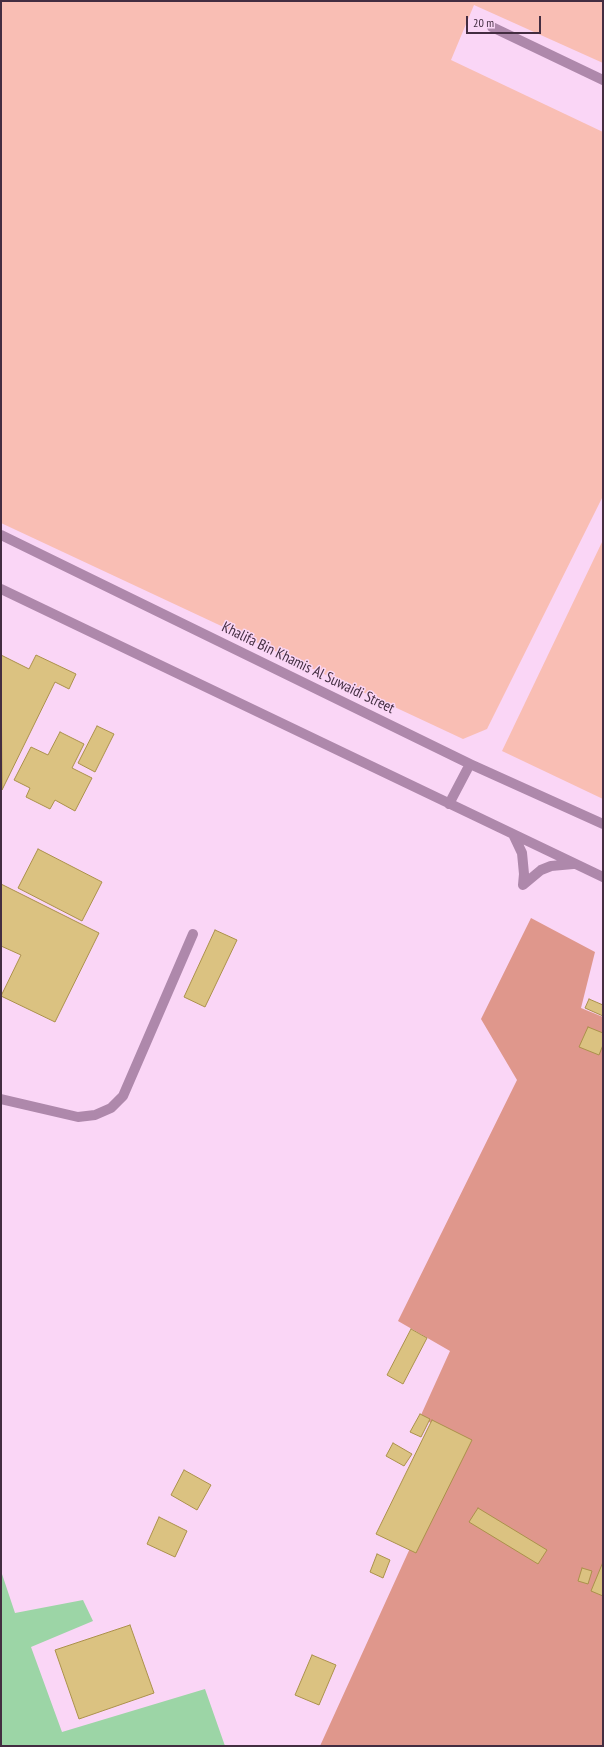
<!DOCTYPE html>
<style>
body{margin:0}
#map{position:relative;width:604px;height:1747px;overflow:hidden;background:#fad6f6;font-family:"PT Sans Narrow",sans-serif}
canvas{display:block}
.frame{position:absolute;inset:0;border:2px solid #432d41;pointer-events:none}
.scale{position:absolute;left:466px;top:16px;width:75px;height:18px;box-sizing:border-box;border:2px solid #432d41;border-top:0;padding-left:5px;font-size:12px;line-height:14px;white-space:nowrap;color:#432d41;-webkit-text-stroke:3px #fad6f6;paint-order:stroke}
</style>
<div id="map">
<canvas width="604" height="1747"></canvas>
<div class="frame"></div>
<div class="scale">20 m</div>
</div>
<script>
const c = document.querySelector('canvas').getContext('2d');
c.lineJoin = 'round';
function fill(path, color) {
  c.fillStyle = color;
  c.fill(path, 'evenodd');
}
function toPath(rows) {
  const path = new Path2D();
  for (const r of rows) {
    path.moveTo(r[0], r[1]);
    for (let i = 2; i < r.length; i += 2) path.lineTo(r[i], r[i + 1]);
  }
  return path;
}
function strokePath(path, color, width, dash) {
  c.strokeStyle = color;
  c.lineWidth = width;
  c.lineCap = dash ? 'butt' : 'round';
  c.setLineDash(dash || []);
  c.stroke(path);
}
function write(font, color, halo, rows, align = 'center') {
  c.font = font + ' "PT Sans Narrow",sans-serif';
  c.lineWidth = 3;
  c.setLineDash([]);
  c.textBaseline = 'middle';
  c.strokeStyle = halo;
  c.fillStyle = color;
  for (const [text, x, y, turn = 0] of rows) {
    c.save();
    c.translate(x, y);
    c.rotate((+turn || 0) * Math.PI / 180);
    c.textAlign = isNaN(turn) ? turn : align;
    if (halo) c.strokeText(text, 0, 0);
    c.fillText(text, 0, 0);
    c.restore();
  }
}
fill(toPath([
 [1,1,603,1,603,63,474,5,451,60,603,132,603,496,487,729,463,739,1,523],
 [603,540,603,799,502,751]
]), '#f9beb4');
fill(toPath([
 [531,918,595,952,581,1008,603,1017,603,1746,320,1746,457,1445,421,1415,450,1351,398,1321,517,1080,481,1019]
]), '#df978c');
fill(toPath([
 [1,1571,15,1613,83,1600,93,1621,31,1647,62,1732,205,1689,225,1746,1,1746]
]), '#9cd5a6');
const building = toPath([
 [1,655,29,669,36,655,76,674,69,689,55,682,2,790,1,655],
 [97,726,114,734,95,772,78,763,97,726],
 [60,732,84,744,72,768,92,778,75,811,55,800,50,809,26,797,30,788,14,780,31,747,48,755,60,732],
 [38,849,102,882,82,921,18,888,38,849],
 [1,884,99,933,55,1022,1,996,21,955,1,946,1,884],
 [215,930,237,940,205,1007,184,997,215,930],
 [589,999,603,1005,603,1016,585,1008,589,999],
 [588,1027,603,1033,603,1045,599,1055,579,1047,588,1027],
 [411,1329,427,1338,403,1384,387,1375,411,1329],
 [420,1414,430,1419,421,1437,410,1432,420,1414],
 [432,1420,472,1440,416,1553,376,1534,432,1420],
 [393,1443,412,1454,404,1466,386,1456,393,1443],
 [184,1470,211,1485,197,1510,171,1495,184,1470],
 [478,1508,547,1550,538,1564,469,1522,478,1508],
 [159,1517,187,1531,175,1557,147,1544,159,1517],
 [377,1554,390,1560,383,1578,370,1572,377,1554],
 [603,1562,603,1596,591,1591,603,1562],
 [582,1568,592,1571,588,1584,578,1581,582,1568],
 [130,1625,154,1693,79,1719,55,1650,130,1625],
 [312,1655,336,1665,319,1705,295,1695,312,1655]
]);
fill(building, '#dbc281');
strokePath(building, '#ab914b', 1);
strokePath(toPath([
 [492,27,603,80],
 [1,535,470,764,603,824],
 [1,589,603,877],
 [449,804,470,764],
 [513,834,522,853,524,874,523,885],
 [523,885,541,870,551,866,573,864],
 [1,1099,78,1117,95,1115,111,1108,123,1096,193,934]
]), '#ae88ab', 10);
write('15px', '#432d41', '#fad6f6', [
 ["Khalifa Bin Khamis Al Suwaidi Street",308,668,26]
]);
</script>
